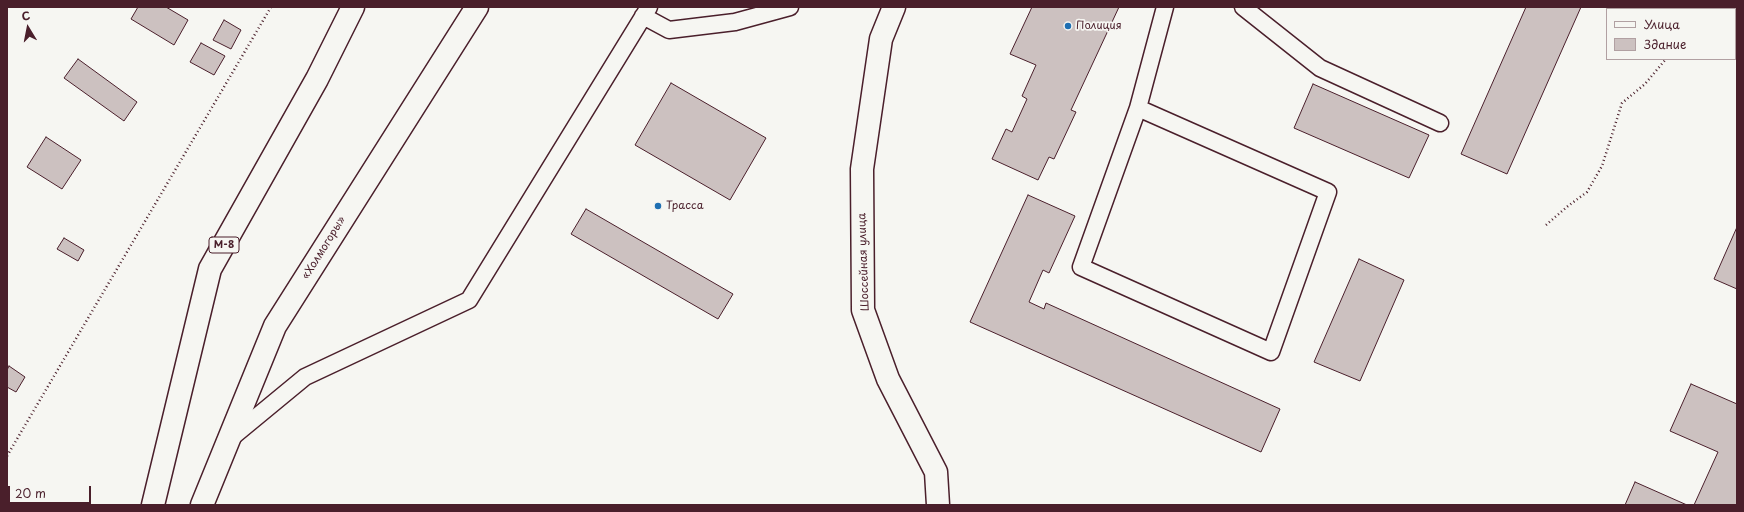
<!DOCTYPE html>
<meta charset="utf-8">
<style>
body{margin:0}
#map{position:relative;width:1744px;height:512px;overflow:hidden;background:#f6f6f2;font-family:"Playpen Sans",sans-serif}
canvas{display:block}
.frame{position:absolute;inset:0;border:8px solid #4a1f2b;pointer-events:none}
.legend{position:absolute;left:1606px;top:8px;width:130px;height:52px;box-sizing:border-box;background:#f6f6f2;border:1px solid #b1a0a2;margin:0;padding:5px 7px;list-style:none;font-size:12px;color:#4a1f2b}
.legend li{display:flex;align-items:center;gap:8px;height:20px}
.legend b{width:20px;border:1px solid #b1a0a2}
.north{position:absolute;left:8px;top:8px;width:40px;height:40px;-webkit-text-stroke:3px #f6f6f2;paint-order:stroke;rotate:350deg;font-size:11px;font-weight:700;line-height:16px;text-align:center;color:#4a1f2b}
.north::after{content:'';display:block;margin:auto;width:14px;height:18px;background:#4a1f2b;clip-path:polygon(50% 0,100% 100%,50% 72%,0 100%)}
.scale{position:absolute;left:8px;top:486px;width:83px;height:18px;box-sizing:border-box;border:2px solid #4a1f2b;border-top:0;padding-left:5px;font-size:12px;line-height:14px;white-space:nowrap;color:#4a1f2b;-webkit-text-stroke:3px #f6f6f2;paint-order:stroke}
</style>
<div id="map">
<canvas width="1744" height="512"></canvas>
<div class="frame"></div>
<ul class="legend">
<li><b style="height:5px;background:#f6f6f2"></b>Улица</li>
<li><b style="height:11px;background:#ccc1c0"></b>Здание</li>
</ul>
<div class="north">С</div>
<div class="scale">20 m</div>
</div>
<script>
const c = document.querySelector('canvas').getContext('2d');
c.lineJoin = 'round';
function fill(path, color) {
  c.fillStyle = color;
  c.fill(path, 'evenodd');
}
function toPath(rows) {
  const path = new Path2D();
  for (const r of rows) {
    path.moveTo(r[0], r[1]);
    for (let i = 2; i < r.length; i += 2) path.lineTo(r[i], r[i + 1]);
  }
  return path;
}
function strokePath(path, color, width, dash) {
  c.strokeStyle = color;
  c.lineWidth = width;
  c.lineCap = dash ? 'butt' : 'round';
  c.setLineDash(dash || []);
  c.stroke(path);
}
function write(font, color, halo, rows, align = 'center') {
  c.font = font + ' "Playpen Sans",sans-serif';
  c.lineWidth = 3.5;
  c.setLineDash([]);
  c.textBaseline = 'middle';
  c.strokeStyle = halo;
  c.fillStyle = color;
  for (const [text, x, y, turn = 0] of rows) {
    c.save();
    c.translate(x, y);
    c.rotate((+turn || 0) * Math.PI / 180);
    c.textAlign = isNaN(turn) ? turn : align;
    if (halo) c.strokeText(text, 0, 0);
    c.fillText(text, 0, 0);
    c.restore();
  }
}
const building = toPath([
 [138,7,166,7,188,20,174,45,131,19,138,7],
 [1032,7,1119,7,1071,110,1076,112,1054,159,1049,157,1038,180,992,159,1006,129,1012,132,1027,99,1022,96,1036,65,1010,54,1032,7],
 [1526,7,1581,7,1507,174,1461,154,1526,7],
 [1704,7,1737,7,1737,22,1735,21,1735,9,1709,9,1704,7],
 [224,20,241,30,231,49,213,40,224,20],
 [201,43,225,56,214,75,190,62,201,43],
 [78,59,137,102,124,121,64,78,78,59],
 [671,83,766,138,730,200,635,145,671,83],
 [1313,84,1429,135,1409,178,1294,128,1313,84],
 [46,137,81,160,62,189,27,167,46,137],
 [1028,195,1075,216,1049,273,1043,270,1029,302,1044,309,1046,303,1280,409,1261,452,970,322,1028,195],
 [586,209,733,294,718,319,571,234,586,209],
 [1737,227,1737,289,1714,279,1737,227],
 [64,238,84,250,78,261,57,249,64,238],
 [1359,259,1404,280,1360,381,1314,362,1359,259],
 [9,366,25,377,16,392,7,387,7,370,9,366],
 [1691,384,1737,404,1737,505,1694,505,1718,452,1670,431,1691,384],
 [1635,482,1687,505,1625,505,1635,482]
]);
fill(building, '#ccc1c0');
strokePath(building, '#4a1f2b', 1);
const service = toPath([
 [1243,7,1320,68,1440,123],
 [643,16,669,30,735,22,790,7],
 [1138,108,1328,192,1271,352,1081,267,1138,108],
 [1138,108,1165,7],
 [231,438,305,377,469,300,649,7]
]);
const minor = toPath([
 [894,7,881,39,862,169,863,310,888,379,936,472,938,505]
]);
const trunk = toPath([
 [153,505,210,269,317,79,353,7],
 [202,505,275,326,477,7]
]);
strokePath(service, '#4a1f2b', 19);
strokePath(minor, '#4a1f2b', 25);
strokePath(trunk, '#4a1f2b', 25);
strokePath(toPath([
 [1692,7,1694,9],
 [1735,34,1737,35],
 [1546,225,1568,206,1587,192,1602,166,1622,103,1645,84,1666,59],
 [7,456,271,7]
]), '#4a1f2b', 2.5, [1, 3]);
strokePath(service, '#f6f6f2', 16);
strokePath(minor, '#f6f6f2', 22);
strokePath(trunk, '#f6f6f2', 22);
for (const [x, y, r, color] of [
 [1068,26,4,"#1f6fb2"],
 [658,206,4,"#1f6fb2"]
]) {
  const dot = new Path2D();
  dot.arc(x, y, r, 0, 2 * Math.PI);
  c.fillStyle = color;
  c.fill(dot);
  strokePath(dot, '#f6f6f2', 1.5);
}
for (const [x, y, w] of [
 [224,245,30]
]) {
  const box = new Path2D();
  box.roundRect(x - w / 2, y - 8, w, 16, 3);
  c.fillStyle = '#f6f6f2';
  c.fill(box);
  strokePath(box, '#4a1f2b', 1);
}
write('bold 10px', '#4a1f2b', null, [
 ["М-8",224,245]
]);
write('11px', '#4a1f2b', '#f6f6f2', [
 ["Полиция",1076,26],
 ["Трасса",666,206]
], 'left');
write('11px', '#4a1f2b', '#f6f6f2', [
 ["«Холмогоры»",324,248,-58],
 ["Шоссейная улица",864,262,-92]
]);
</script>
